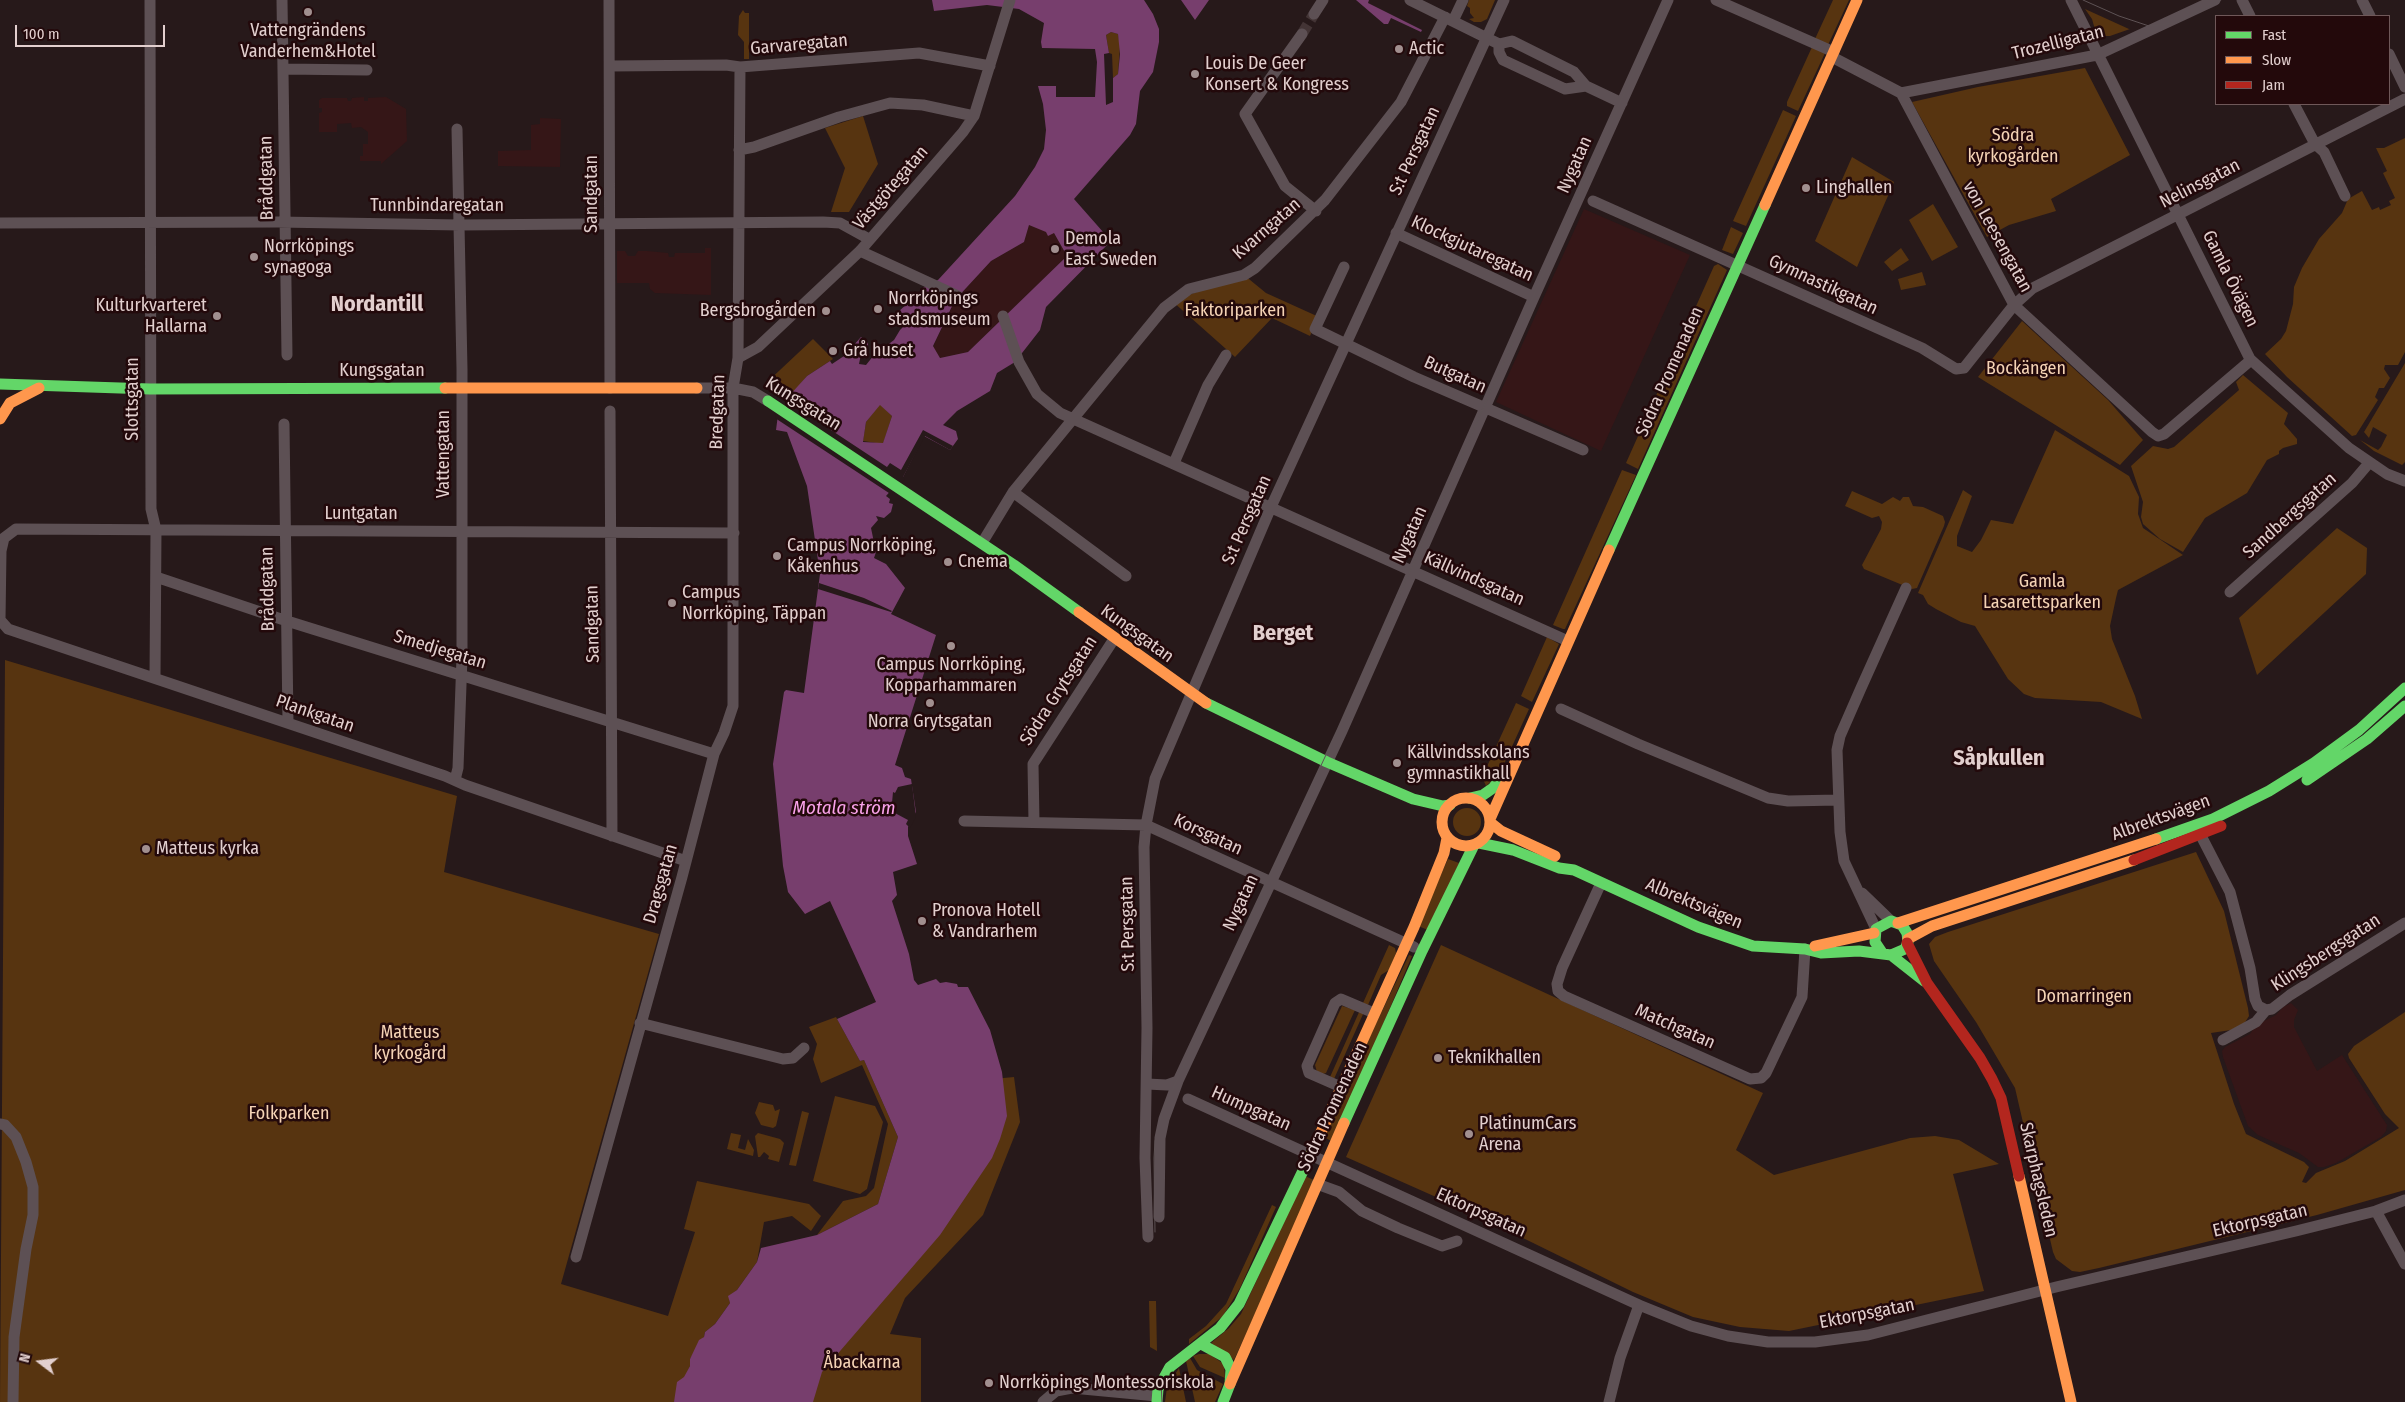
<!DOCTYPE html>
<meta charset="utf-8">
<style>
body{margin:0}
#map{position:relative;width:2405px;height:1402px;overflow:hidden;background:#27191a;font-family:"Fira Sans Condensed",sans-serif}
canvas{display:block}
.legend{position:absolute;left:2215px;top:15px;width:175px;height:90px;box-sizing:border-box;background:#23090b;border:1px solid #6f5859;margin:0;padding:6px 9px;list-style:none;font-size:15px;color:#e2cfce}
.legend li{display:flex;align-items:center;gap:10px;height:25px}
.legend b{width:25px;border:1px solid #6f5859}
.north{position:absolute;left:15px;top:1337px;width:50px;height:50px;-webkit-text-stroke:4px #23090b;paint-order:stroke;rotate:285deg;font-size:14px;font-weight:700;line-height:20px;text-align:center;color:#e2cfce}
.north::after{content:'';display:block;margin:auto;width:18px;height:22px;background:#e2cfce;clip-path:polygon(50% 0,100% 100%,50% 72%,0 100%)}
.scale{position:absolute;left:15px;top:25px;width:150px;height:22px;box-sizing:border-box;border:2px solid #e2cfce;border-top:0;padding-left:6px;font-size:15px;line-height:18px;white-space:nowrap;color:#e2cfce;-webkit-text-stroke:4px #23090b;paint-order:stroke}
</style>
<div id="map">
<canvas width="2405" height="1402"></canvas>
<ul class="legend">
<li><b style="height:6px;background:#63d668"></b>Fast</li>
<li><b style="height:6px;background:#ff974d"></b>Slow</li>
<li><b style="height:6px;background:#b3261e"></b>Jam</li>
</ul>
<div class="north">N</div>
<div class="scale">100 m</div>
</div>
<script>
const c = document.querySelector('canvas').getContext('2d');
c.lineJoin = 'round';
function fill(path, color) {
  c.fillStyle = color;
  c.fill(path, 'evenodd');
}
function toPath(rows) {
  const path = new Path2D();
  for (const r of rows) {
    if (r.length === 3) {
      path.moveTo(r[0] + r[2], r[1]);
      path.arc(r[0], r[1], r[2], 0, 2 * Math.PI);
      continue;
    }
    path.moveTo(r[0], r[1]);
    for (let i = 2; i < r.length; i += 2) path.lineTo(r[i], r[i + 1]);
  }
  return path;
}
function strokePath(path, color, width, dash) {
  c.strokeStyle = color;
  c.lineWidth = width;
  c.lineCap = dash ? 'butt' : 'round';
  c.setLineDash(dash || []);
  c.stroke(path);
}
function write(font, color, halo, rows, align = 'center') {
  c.font = font + ' "Fira Sans Condensed",sans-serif';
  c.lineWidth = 5;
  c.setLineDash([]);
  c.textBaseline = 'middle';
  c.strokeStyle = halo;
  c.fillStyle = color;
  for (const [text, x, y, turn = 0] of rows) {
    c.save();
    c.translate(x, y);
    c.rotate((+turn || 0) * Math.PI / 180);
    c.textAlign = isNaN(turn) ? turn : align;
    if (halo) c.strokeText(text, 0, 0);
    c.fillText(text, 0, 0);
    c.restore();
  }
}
fill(toPath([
 [364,97,364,101,368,101,368,98,386,97,406,109,407,141,381,164,381,161,360,161,360,156,363,156,363,144,368,144,368,132,361,127,352,128,351,123,337,124,337,132,319,132,319,113,322,112,322,108,319,108,319,100,322,98,347,98,348,101,351,101,352,98],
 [540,118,561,119,560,167,498,166,498,151,531,150,531,125,540,124],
 [1584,209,1690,255,1601,451,1496,402],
 [1029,224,1054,233,1067,256,968,352,940,358,933,347,955,300,991,261,1024,242],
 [705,248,711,248,711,295,655,293,650,289,649,283,617,283,617,251,625,251,628,256,635,256,638,251,647,251,668,253,669,257,674,257,675,253,705,253],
 [2291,1003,2298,1010,2294,1020,2294,1027,2317,1071,2342,1055,2387,1125,2386,1131,2381,1137,2336,1163,2324,1167,2318,1167,2299,1153,2258,1135,2248,1126,2223,1057,2222,1051,2225,1047,2250,1034,2256,1025,2276,1015,2283,1007]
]), '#351617');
fill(toPath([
 [1469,0,1495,0,1487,19,1481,22,1474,22,1469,19,1474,18,1470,13,1470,8,1467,6],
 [1833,0,1849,0,1828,45,1815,39],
 [2085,9,2129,29,2130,29,2110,36,2101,36,2096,33,2092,19],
 [743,10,745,13,749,13,749,59,744,59,744,42,738,35,739,16],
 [1111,32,1118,34,1120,45,1118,74,1113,78,1112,54,1109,53,1106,35],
 [1812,47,1825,53,1798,111,1787,106,1787,102],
 [2085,68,2130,155,2051,199,2056,211,2009,225,1987,237,1912,102,1978,87],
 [1783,110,1796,116,1746,226,1733,221],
 [863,116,878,164,849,212,831,212,845,168,825,128],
 [2405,138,2405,352,2398,365,2385,365,2384,369,2390,378,2384,388,2379,388,2375,397,2378,400,2356,435,2352,436,2287,377,2265,354,2281,339,2286,331,2293,304,2294,287,2302,268,2319,239,2342,213,2348,199,2362,191,2372,210,2379,207,2380,210,2391,205,2389,201,2395,198,2383,173,2387,171,2376,148,2384,148],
 [1852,157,1894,182,1857,267,1815,241],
 [1933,204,1958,247,1932,261,1909,220],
 [1731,227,1743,233,1733,254,1722,250],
 [1901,248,1909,260,1892,271,1884,262],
 [1718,264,1727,270,1638,469,1626,463,1714,266],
 [1922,272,1926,285,1901,290,1898,279],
 [1244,275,1266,293,1319,317,1310,336,1272,318,1235,357,1172,301],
 [2022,321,2108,400,2143,440,2120,465,1978,377],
 [813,339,833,359,807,376,787,400,764,385],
 [2405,363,2405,462,2402,465,2374,451,2360,440,2378,450,2381,447,2387,435,2373,427,2369,438,2364,432],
 [2243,375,2288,413,2284,424,2297,439,2297,444,2283,448,2279,451,2279,454,2267,460,2247,493,2205,518,2183,552,2160,539,2143,524,2141,517,2143,502,2131,466,2153,446,2168,449,2174,447,2239,390,2236,382],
 [880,404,892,416,883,444,863,441,866,422],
 [2055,430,2129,476,2139,497,2138,514,2143,528,2183,555,2118,590,2116,598,2110,626,2112,639,2135,696,2142,719,2101,702,2035,698,2024,694,2008,679,1975,626,1961,622,1936,609,1928,604,1923,595,1918,593,1963,490,1972,496,1957,536,1957,546,1972,552,1981,540,1991,520,2013,524],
 [1622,470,1636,475,1565,629,1563,629,1553,625],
 [1852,491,1882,504,1893,497,1900,501,1903,497,1909,497,1913,506,1923,507,1943,516,1945,522,1944,526,1917,588,1912,589,1864,569,1862,565,1881,529,1882,522,1879,516,1872,518,1845,506],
 [2337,528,2367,548,2366,574,2257,675,2239,618],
 [1547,637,1559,644,1532,702,1521,696],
 [5,660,457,796,444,872,659,934,561,1284,668,1316,695,1232,684,1229,697,1181,809,1204,821,1216,811,1231,792,1216,764,1222,757,1262,737,1290,729,1296,730,1303,715,1324,705,1332,704,1337,690,1359,690,1366,674,1402,0,1402],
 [1516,703,1529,709,1500,773,1486,786,1483,779,1484,773],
 [1467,822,14],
 [2196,852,2224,911,2248,1008,2249,1016,2244,1024,2231,1030,2211,1033,2234,1104,2246,1134,2304,1162,2309,1167,2302,1182,2306,1183,2316,1173,2345,1161,2399,1128,2385,1114,2349,1058,2348,1054,2354,1046,2405,1012,2405,1190,2317,1215,2099,1268,2080,1272,2072,1271,2056,1259,2053,1252,2015,1088,1976,1022,1934,961,1929,944,1935,937,1948,932],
 [1448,859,1459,863,1428,930,1418,926],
 [1389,945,1395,948,1396,953,1389,970,1381,975,1368,1005,1363,1003],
 [1441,945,1763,1093,1736,1150,1774,1175,1910,1138,1935,1136,1959,1140,1999,1164,1953,1174,1984,1291,1789,1331,1740,1327,1693,1317,1633,1292,1472,1213,1346,1157],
 [1409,955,1412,956,1333,1142,1322,1136],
 [1342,1006,1355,1010,1326,1073,1323,1074,1317,1072,1315,1065],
 [1360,1010,1364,1012,1334,1079,1330,1077],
 [836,1017,860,1061,864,1060,898,1137,878,1204,817,1235,843,1201,866,1196,874,1188,888,1124,862,1065,821,1083,813,1059,817,1044,809,1027],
 [1014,1077,1020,1122,983,1215,905,1298,890,1334,921,1338,921,1402,788,1402,993,1079],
 [835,1096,875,1106,883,1122,867,1189,860,1194,813,1181],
 [759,1102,773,1105,775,1111,780,1109,776,1126,773,1128,761,1125,755,1113],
 [802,1111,809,1113,796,1166,789,1165],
 [731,1133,741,1135,738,1148,745,1150,748,1139,754,1150,753,1156,727,1149],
 [758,1133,780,1139,784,1143,779,1162,768,1159,769,1156,764,1152,760,1157,758,1157,755,1136],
 [1305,1176,1316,1181,1234,1360,1211,1343,1229,1328,1241,1314],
 [1272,1205,1276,1207,1240,1288,1223,1316,1189,1344,1189,1339,1206,1326,1226,1304],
 [1149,1301,1156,1301,1157,1351,1150,1347],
 [1199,1354,1209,1354,1224,1364,1225,1378,1200,1367,1193,1356],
 [1190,1358,1197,1370,1223,1384,1215,1402,1195,1402,1186,1361],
 [1179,1368,1186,1402,1165,1402,1167,1387]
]), '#573410');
fill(toPath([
 [932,0,1144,0,1153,14,1159,29,1159,42,1153,72,1140,91,1136,124,1130,135,1074,199,1111,241,1046,307,1040,330,1015,362,997,373,990,391,957,411,943,425,956,431,958,439,950,450,924,436,903,477,886,496,890,499,889,503,893,504,891,512,884,518,876,516,878,520,871,528,876,552,874,558,886,564,905,588,891,614,936,635,895,765,902,768,905,777,911,779,916,812,908,827,908,836,917,864,893,872,897,895,892,901,909,954,914,980,918,985,936,979,940,983,946,982,957,984,958,987,968,987,990,1030,1002,1072,1007,1116,1000,1139,992,1158,940,1235,822,1372,813,1402,674,1402,677,1382,684,1377,690,1366,690,1359,699,1340,704,1337,705,1332,715,1324,730,1303,728,1296,737,1290,757,1262,761,1248,817,1235,878,1204,898,1137,864,1060,860,1061,837,1019,876,1002,830,901,805,914,788,892,783,866,773,764,784,692,786,690,804,693,820,574,807,486,787,432,776,430,779,407,807,376,830,361,832,364,844,356,861,337,868,343,868,347,861,354,859,364,866,365,882,345,886,346,894,340,900,330,908,322,898,312,909,302,915,300,924,287,938,280,1015,196,1035,167,1044,149,1046,130,1043,104,1038,86,1056,86,1056,97,1095,97,1097,62,1095,49,1042,48,1041,42,1044,23,1019,9,987,5,934,11],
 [1111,32,1118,34,1120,54,1118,74,1113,78,1113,102,1106,105,1104,54,1109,53,1106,35],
 [1029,225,1046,232,1048,236,1054,233,1067,256,968,352,940,358,933,346,955,300,991,261,1024,242],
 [880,405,892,416,883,443,863,442,866,422],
 [1181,0,1209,0,1195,20],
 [1356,0,1369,0,1368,3,1422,30,1421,32,1391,18,1388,24,1384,24]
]), '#773e6d');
fill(toPath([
 [784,399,887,467,890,463,901,470,923,430,953,446,950,450,925,436,903,477,905,479,892,495,775,418,777,406],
 [819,583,864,598,892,611,891,612,818,589],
 [912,784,916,817,910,828,906,824,908,820,893,812,896,809,892,803,893,792,895,793,898,787]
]), '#27191a');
strokePath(toPath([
 [1302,34,1314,14]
]), '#433435', 11, [11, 5.5]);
strokePath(toPath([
 [150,0,151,509,156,530,155,678],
 [282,0,287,355],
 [609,0,610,388],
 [1410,0,1499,44,1512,41,1574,72,1586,86,1622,103],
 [1716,0,1834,52],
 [2071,0,2250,359,2349,448,2387,474,2405,481],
 [2242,0,2250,16],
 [2362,0,2370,16],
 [1314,14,1323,0],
 [1453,21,1463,0],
 [1302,34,1245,114,1285,186,1316,211],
 [1499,44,1499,52,1503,60,1565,89,1586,86],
 [2389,54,2405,87],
 [1832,57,1901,93],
 [610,66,726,65,740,67,919,53,990,66],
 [283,69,367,70],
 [1901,93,2014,305,2152,432,2158,436,2164,434,2251,360],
 [1901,93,2097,55,2215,0],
 [2294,104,2315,144,2324,152,2345,196],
 [739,150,754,147,839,117,890,103,923,105,974,116],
 [1593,201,1922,348,1956,369,1964,368,2014,305,2033,288,2405,99],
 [0,223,278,222,460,225,823,222,840,223,869,239],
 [1396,233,1534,297],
 [860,251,958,296],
 [1344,267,1315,329,1414,377,1583,450],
 [1003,316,1019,362,1037,394,1060,413,1568,641],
 [738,358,758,347,860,251,963,132,974,116,1010,0],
 [697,388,733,388,753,392,768,401],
 [610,411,612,836],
 [284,424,288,723],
 [1174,463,1208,385,1226,355],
 [1013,492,1126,576],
 [982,543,1013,492,1164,308,1189,289,1244,275,1255,268,1325,200,1401,102,1445,17],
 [156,577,287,621,714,754],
 [2230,592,2352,483,2369,463],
 [1561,709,1638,744,1768,798,1788,801,1838,800],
 [455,780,458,768,462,657,462,369,457,129],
 [964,821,1146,825,1414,947],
 [1034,822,1033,764,1114,639],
 [2197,828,2230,892,2250,968,2255,999,2258,1006,2266,1010,2272,1009,2290,995,2405,923],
 [686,861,465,785,445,776,8,629,0,620,1,551,4,538,16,529,734,533],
 [1601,883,1562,968,1557,984,1558,991,1564,996,1750,1079,1761,1078,1766,1073,1802,997,1805,949],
 [1862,893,1891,921],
 [1876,929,1844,861,1840,832,1837,750,1840,736,1861,688,1906,588],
 [640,1023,783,1059,793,1058,804,1048],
 [2223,1040,2256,1022,2266,1010],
 [1147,1084,1167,1085,1178,1081],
 [1341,1087,1309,1073,1307,1066,1335,1003,1341,999,1374,1013],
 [1188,1099,1639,1305,1691,1326,1728,1336,1768,1342,1815,1342,1868,1335,2056,1287,2296,1231,2376,1211,2405,1200],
 [0,1124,5,1125,16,1137,26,1162,33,1187,33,1215,26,1249,14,1337,13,1402],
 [1317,1184,1339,1192,1362,1211,1398,1228,1442,1246,1457,1241],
 [2376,1211,2405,1264],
 [1159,1217,1160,1138,1164,1119,1178,1081,1342,731,1534,297,1668,0],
 [1148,1237,1145,1158,1147,1028,1144,847,1146,825,1155,779,1271,507,1504,0],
 [576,1257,682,877,714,754,724,733,733,706,733,388,738,358,740,67],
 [1043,1402,1056,1391,1072,1388,1157,1396],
 [1609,1402,1620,1358,1639,1305]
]), '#5d5054', 11);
strokePath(toPath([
 [0,384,150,389,445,388],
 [768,401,1014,565,1079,612],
 [1609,550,1765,205],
 [1206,703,1327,762,1413,799,1443,806,1450,805],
 [2307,780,2367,739,2405,706],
 [1470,798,1483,795,1493,788,1505,772],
 [2156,839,2213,819,2269,791,2314,763,2359,730,2405,688],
 [1479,843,1513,850,1559,868,1574,870,1698,927,1753,946,1805,949,1821,953,1859,951,1891,955,1905,949,1908,942,1907,933,1902,925,1891,921,1876,929,1875,942,1883,954],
 [1891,955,1924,981],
 [1344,1123,1422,951,1473,847],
 [1201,1344,1225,1357,1231,1369,1230,1384,1223,1402],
 [1157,1402,1158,1389,1170,1367,1220,1328,1239,1304,1312,1152]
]), '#63d668', 11);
strokePath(toPath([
 [1765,205,1857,0],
 [445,388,697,388],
 [0,419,10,403,39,388],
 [1079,612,1206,703],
 [1466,822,24],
 [1490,819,1609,550],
 [1491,823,1501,831,1555,856],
 [1898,923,2156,839],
 [1908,939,1932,926,2134,860],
 [1815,946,1874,933],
 [1312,1152,1414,927,1444,853,1447,838],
 [2019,1176,2071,1402],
 [1230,1384,1344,1123]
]), '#ff974d', 11);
strokePath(toPath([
 [2134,860,2221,826],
 [1907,943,1927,983,1980,1058,1992,1079,2001,1098,2019,1176]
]), '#b3261e', 11);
strokePath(toPath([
 [2083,0,2119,16,2149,26,2175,23,2221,0],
 [1155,1232,1154,1158,1155,1141,1162,1113,1267,881,1368,665,1666,0],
 [1161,1382,1162,1402]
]), '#5d5254', 1);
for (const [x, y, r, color] of [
 [308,12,5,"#a18f8f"],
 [1399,49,5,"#a18f8f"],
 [1195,74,5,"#a18f8f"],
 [1806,188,5,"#a18f8f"],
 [1055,249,5,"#a18f8f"],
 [254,257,5,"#a18f8f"],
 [878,309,5,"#a18f8f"],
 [826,311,5,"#a18f8f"],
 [217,316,5,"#a18f8f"],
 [833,351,5,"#a18f8f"],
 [777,556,5,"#a18f8f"],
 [948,562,5,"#a18f8f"],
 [672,603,5,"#a18f8f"],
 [951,646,5,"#a18f8f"],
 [930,703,5,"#a18f8f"],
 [1397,763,5,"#a18f8f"],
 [146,849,5,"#a18f8f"],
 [922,921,5,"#a18f8f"],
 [1438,1058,5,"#a18f8f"],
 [1469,1134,5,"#a18f8f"],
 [989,1383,5,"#a18f8f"]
]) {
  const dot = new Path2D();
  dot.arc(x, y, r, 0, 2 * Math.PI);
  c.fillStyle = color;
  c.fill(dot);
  strokePath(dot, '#23090b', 2);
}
write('18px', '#e2cfce', '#23090b', [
 ["Vattengrändens",308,31,"center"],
 ["Vanderhem&Hotel",308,52,"center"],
 ["Actic",1409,49],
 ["Louis De Geer",1205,64],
 ["Konsert & Kongress",1205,85],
 ["Linghallen",1816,188],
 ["Demola",1065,239],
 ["East Sweden",1065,260],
 ["Norrköpings",264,247],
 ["synagoga",264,268],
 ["Norrköpings",888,299],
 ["stadsmuseum",888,320],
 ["Kulturkvarteret",207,306,"right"],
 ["Hallarna",207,327,"right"],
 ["Bergsbrogården",816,311,"right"],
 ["Grå huset",843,351],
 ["Campus Norrköping,",787,546],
 ["Kåkenhus",787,567],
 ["Cnema",958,562],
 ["Campus",682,593],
 ["Norrköping, Täppan",682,614],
 ["Campus Norrköping,",951,665,"center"],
 ["Kopparhammaren",951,686,"center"],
 ["Norra Grytsgatan",930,722,"center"],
 ["Källvindsskolans",1407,753],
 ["gymnastikhall",1407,774],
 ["Matteus kyrka",156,849],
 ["Pronova Hotell",932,911],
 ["& Vandrarhem",932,932],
 ["Teknikhallen",1448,1058],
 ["PlatinumCars",1479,1124],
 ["Arena",1479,1145],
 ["Norrköpings Montessoriskola",999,1383]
], 'left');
write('18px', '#e2cfce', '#23090b', [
 ["Trozelligatan",2058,43,-14],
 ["Garvaregatan",799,45,-5],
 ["S:t Persgatan",1415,151,-65],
 ["Nygatan",1575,165,-66],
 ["Bråddgatan",267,178,-91],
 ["Nelinsgatan",2200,184,-27],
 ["Västgötegatan",891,188,-49],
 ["Sandgatan",592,194,-90],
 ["Tunnbindaregatan",437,206],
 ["Kvarngatan",1267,229,-41],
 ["von Leesengatan",1997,237,61],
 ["Klockgjutaregatan",1472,249,25],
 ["Gamla Övägen",2230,279,64],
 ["Gymnastikgatan",1823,285,25],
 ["Kungsgatan",382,371],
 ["Södra Promenaden",1670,372,-66],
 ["Butgatan",1455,375,24],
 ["Slottsgatan",133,399,-90],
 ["Kungsgatan",803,404,32],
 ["Bredgatan",718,412,-88],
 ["Vattengatan",444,454,-90],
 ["Luntgatan",361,514],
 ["Sandbergsgatan",2290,516,-42],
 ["S:t Persgatan",1247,520,-66],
 ["Nygatan",1410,535,-66],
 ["Källvindsgatan",1474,579,24],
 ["Bråddgatan",268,589,-91],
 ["Sandgatan",593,624,-91],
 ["Kungsgatan",1137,634,36],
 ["Smedjegatan",440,650,17],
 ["Södra Grytsgatan",1059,691,-57],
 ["Plankgatan",315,714,19],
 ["Albrektsvägen",2161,818,-20],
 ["Korsgatan",1208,835,25],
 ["Dragsgatan",661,884,-74],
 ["Nygatan",1241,903,-65],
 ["Albrektsvägen",1694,904,23],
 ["S:t Persgatan",1128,924,-91],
 ["Klingsbergsgatan",2326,953,-33],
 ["Matchgatan",1675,1027,24],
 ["Södra Promenaden",1333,1107,-65],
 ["Humpgatan",1251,1109,24],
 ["Skarphagsleden",2038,1180,77],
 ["Ektorpsgatan",1481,1213,24],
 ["Ektorpsgatan",2260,1221,-13],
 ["Ektorpsgatan",1867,1314,-11]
]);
write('18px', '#f5d3b5', '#23090b', [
 ["Södra",2013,136],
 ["kyrkogården",2013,157],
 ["Faktoriparken",1235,311],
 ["Bockängen",2026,369],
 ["Gamla",2042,582],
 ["Lasarettsparken",2042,603],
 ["Domarringen",2084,997],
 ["Matteus",410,1033],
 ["kyrkogård",410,1054],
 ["Folkparken",289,1114],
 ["Åbackarna",862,1363]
]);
write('italic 19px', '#faa2ea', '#23090b', [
 ["Motala ström",844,809]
]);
write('bold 22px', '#e2cfce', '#23090b', [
 ["Nordantill",377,305],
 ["Berget",1283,634],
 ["Såpkullen",1999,759]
]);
</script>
